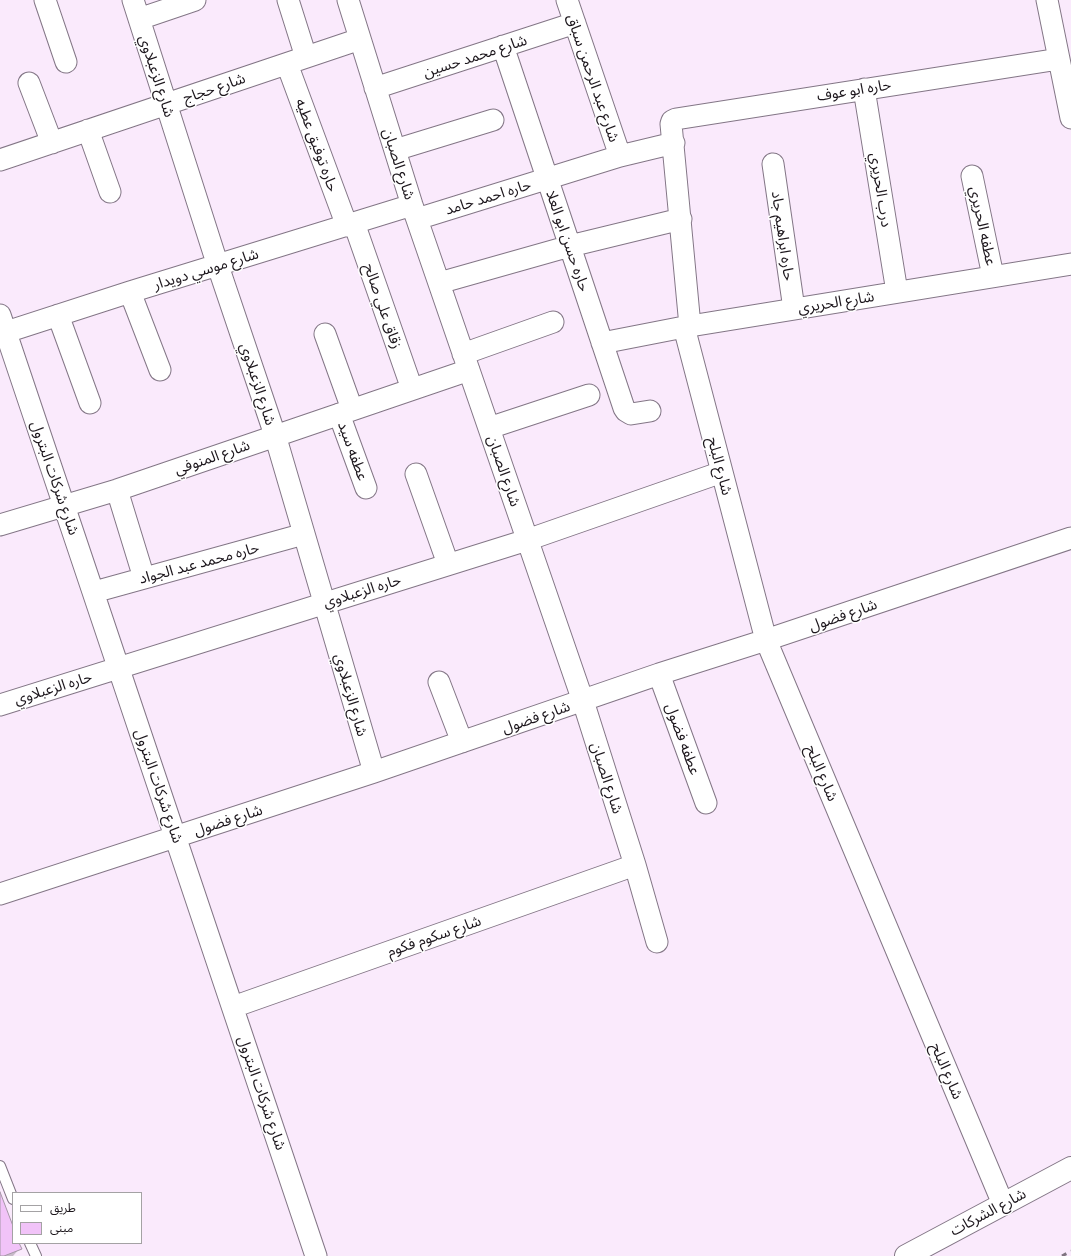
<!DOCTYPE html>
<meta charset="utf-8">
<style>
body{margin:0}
#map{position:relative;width:1071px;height:1256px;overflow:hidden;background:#faeafc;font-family:"Exo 2","Noto Sans Arabic",sans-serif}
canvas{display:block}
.legend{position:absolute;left:12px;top:1192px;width:130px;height:52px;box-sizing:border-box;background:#fff;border:1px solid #a4a2a4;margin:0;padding:5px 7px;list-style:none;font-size:12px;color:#1c161c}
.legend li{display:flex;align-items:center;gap:8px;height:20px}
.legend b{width:20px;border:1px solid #a4a2a4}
</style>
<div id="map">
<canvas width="1071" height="1256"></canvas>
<ul class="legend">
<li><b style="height:5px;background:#fff"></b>طريق</li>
<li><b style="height:11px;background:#f1c3f8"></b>مبنى</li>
</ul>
</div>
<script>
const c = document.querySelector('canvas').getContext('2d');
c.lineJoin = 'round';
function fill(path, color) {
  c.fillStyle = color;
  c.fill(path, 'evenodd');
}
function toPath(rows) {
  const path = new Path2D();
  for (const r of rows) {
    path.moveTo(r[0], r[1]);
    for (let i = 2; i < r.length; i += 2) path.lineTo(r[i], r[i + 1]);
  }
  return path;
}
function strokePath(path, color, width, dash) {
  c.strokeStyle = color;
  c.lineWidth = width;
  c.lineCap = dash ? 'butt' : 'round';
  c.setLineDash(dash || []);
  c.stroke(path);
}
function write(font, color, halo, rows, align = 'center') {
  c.font = font + ' "Exo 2","Noto Sans Arabic",sans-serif';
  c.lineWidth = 3;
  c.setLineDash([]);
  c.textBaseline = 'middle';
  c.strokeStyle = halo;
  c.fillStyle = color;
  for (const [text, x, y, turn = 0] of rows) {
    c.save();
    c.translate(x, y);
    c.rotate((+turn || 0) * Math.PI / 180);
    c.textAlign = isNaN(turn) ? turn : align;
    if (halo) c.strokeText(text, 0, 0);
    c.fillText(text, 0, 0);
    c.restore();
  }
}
fill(toPath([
 [0,1195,13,1229,13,1243,18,1243,20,1248,13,1256,0,1256]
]), '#0003');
const building = toPath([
 [0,1192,13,1226,13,1243,19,1243,22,1249,4,1256,0,1256,0,1192]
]);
fill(building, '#f1c3f8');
strokePath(building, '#a597a7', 1);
const lane = toPath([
 [0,1166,13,1199],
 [30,1243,36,1256]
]);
const street = toPath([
 [45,0,66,62],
 [133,0,218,266,275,435,374,772],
 [288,0,306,57],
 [348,0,412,205,583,701,635,865,657,942],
 [567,0,620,156],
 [1047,0,1071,118],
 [139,19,195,0],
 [503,46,624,408,626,411,631,414,650,411],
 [287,64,347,226],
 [29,83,52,143],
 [375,88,575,23],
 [864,89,897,292],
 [88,130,110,192],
 [395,150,493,120],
 [0,160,360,39],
 [773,164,794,309],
 [972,176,993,276],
 [417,219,620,156,674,143],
 [354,223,412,389],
 [439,283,570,246,681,219],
 [130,292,160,370],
 [0,315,316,1256],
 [58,315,90,403],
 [690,326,671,124,672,121,676,119,1059,59],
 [684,327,766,640,1003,1204],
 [0,334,130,292,412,205],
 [325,334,352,409],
 [602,343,684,327,1071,264],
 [463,354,553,322],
 [339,414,366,488],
 [489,428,589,395],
 [416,474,448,564],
 [117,490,144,578],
 [0,525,117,490,469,370],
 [94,592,304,534],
 [659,674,706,803],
 [439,682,462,742],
 [0,705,527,540,722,472],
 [0,894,374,772,659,674,766,640,1071,538],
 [233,1007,635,865]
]);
const secondary = toPath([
 [906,1256,1071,1168]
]);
strokePath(lane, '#837686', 12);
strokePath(street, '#837686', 23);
strokePath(secondary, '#837686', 24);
strokePath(lane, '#fff', 10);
strokePath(street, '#fff', 21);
strokePath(secondary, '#fff', 22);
strokePath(toPath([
 [1062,1256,1071,1251]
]), '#7f7480', 3, [5, 5]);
write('15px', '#1c161c', '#fff', [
 ["شارع محمد حسين",475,56,-18],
 ["شارع الزعبلاوي",157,76,72],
 ["شارع عبد الرحمن سباق",593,78,71],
 ["شارع حجاج",214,88,-19],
 ["حاره ابو عوف",854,90,-9],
 ["حاره توفيق عطيه",317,145,70],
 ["شارع الصبان",399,164,72],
 ["درب الحريري",881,190,81],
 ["حاره احمد حامد",488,197,-17],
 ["عطفه الحريري",983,226,78],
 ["حاره ابراهيم جاد",783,236,82],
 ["حاره حسن ابو العلا",568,241,71],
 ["شارع موسي دويدار",206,269,-17],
 ["شارع الحريري",836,302,-9],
 ["زقاق علي صالح",383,306,71],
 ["شارع الزعبلاوي",258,384,72],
 ["عطفه سيد",353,451,70],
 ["شارع المنوفي",212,457,-19],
 ["شارع البلح",720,466,75],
 ["شارع الصبان",504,471,71],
 ["شارع شركات البترول",55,478,71],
 ["حاره محمد عبد الجواد",199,563,-15],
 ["حاره الزعبلاوي",362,591,-17],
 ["شارع فضول",843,615,-19],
 ["حاره الزعبلاوي",53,688,-17],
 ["شارع الزعبلاوي",351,695,74],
 ["شارع فضول",536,717,-19],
 ["عطفه فضول",683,739,70],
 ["شارع البلح",822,773,67],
 ["شارع الصبان",607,778,72],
 ["شارع شركات البترول",159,786,71],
 ["شارع فضول",228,820,-18],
 ["شارع سكوم فكوم",434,936,-19],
 ["شارع البلح",947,1071,67],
 ["شارع شركات البترول",262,1093,71],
 ["شارع الشركات",988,1212,-28]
]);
</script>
